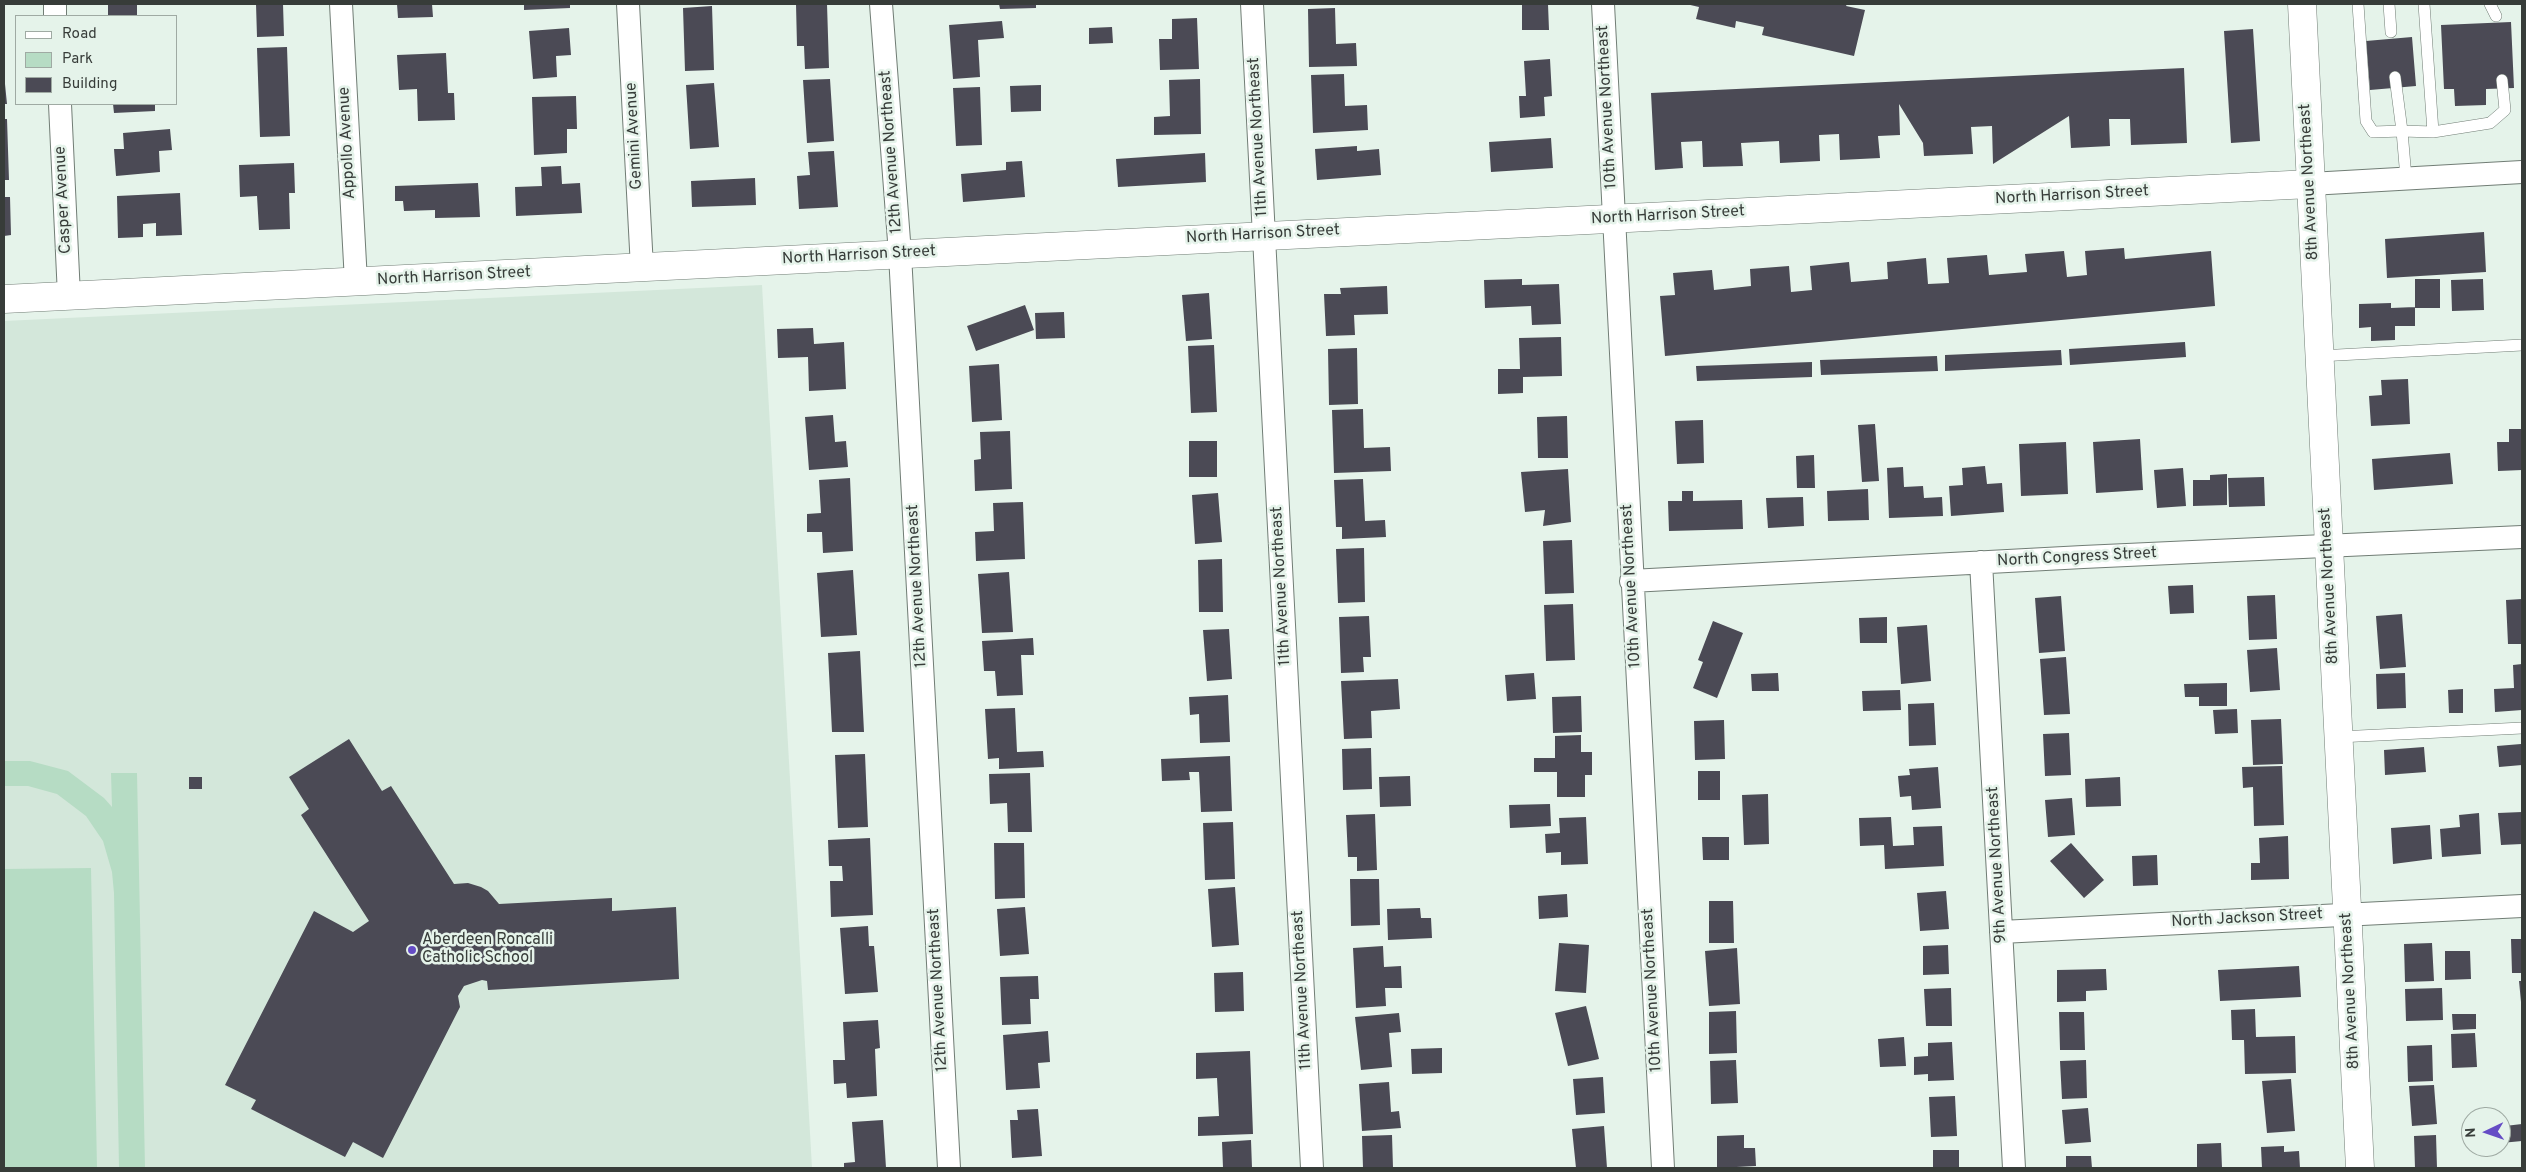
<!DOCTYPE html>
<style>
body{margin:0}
#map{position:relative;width:2526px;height:1172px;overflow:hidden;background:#e5f3ea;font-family:Overpass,sans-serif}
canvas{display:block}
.frame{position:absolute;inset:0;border:5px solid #373c39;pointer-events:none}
.legend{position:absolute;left:15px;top:15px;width:162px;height:90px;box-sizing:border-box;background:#e5f3ea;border:1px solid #9faaa3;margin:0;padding:6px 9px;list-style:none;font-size:15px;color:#373c39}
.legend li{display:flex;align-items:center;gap:10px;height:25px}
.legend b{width:25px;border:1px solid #9faaa3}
.north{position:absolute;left:2461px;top:1107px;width:50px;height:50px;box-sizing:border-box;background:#e5f3ea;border:1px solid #9faaa3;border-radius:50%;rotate:267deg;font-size:14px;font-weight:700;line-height:20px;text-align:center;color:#373c39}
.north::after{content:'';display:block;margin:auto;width:18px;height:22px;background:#654cc5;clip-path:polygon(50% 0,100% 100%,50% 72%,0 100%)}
</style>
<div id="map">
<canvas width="2526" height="1172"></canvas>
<div class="frame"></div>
<ul class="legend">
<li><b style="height:6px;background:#fff"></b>Road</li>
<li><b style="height:14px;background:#b6dcc4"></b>Park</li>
<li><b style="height:14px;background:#4b4a55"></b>Building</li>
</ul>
<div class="north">N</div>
</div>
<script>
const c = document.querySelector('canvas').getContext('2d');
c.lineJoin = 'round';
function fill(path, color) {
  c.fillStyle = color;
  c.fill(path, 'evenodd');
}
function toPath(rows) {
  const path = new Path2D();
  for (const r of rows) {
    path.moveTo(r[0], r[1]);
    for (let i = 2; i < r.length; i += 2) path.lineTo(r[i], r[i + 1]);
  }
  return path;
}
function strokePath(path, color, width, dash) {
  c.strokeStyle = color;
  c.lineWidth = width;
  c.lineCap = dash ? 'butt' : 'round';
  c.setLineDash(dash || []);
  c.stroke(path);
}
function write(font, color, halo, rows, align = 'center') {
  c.font = font + ' Overpass,sans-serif';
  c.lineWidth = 5;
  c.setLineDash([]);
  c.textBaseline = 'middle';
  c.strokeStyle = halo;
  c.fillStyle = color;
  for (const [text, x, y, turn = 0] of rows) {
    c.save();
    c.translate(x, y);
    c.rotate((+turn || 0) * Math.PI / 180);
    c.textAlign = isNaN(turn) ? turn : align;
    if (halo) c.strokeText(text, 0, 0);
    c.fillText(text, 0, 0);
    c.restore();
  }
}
fill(toPath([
 [762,285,812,1168,4,1168,4,321]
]), '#d3e7da');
fill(toPath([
 [4,761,30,761,68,771,104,798,112,807,111,773,137,773,145,1168,119,1168,114,893,112,872,103,841,86,816,57,794,28,786,4,786],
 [91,868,97,1168,4,1168,4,869]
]), '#b6dcc4');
fill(toPath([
 [108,4,137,4,137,16,108,16],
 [256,4,283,4,284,36,257,37],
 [397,4,432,4,433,17,398,18],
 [524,4,570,4,570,8,524,10],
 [796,4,827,4,829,68,805,69,804,46,797,46],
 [999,4,1036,4,1036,8,1000,9],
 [1522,4,1548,4,1549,30,1522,30],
 [1686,4,1847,4,1846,6,1865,10,1854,56,1762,35,1764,27,1736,21,1735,28,1696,19,1699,7],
 [712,6,714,70,685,71,683,8],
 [1335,8,1336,44,1356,43,1357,66,1309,67,1308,9],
 [1197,18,1199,69,1160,70,1159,39,1172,39,1172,19],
 [1002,21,1004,38,978,40,980,77,953,79,949,25],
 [2511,22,2514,88,2486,89,2486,105,2455,106,2454,89,2444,89,2441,25],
 [1112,27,1113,43,1089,44,1089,28],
 [569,28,571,55,556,56,557,77,533,79,529,31],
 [2253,29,2260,141,2231,143,2224,31],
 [2412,37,2416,86,2370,90,2366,41],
 [287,47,290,136,260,137,257,48],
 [446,53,448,93,454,93,455,120,418,121,417,89,399,90,397,55],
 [1550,59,1552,96,1544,97,1545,116,1520,118,1519,96,1526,96,1524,61],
 [2184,68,2187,143,2131,145,2130,119,2109,119,2110,146,2071,148,2069,116,1993,164,1992,126,1971,127,1973,154,1924,156,1923,143,1899,104,1900,135,1878,136,1880,158,1840,160,1839,134,1819,135,1820,161,1780,163,1779,141,1741,143,1743,166,1703,167,1702,141,1681,142,1683,168,1655,170,1651,93],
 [1344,74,1345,106,1367,105,1368,130,1313,133,1311,75],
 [830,79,834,141,807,143,803,80],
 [1200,79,1201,134,1154,135,1154,117,1170,116,1169,80],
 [714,83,719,147,690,149,686,85],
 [4,84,5,84,7,104,4,104],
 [1041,85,1041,111,1011,112,1010,86],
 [980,87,982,145,956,146,953,88],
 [576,96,577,129,567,129,567,153,534,155,532,97],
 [113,104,155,104,155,111,114,113],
 [4,119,7,119,9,180,4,180],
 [170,129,172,150,159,151,160,172,116,176,114,149,124,149,123,133],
 [1551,138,1553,168,1491,172,1489,142],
 [1357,146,1357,151,1379,149,1381,175,1317,180,1315,149],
 [834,151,838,207,799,209,797,176,810,175,808,152],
 [1205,153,1206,182,1118,187,1116,159],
 [1022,161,1025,197,963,202,961,174,1006,170,1006,162],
 [294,163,295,193,289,193,290,229,259,230,257,196,240,197,239,165],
 [561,166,562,184,580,183,582,213,516,216,515,187,542,186,541,167],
 [755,178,756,205,692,207,691,181],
 [478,183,480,217,435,218,435,210,404,211,403,201,395,201,395,186],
 [180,193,182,235,156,236,156,223,143,224,143,237,118,238,117,196],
 [4,197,10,197,11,235,4,236],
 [2484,232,2486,272,2387,278,2385,239],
 [2124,248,2125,259,2211,251,2215,306,1665,356,1660,296,1675,295,1673,273,1712,270,1714,290,1751,286,1750,269,1789,266,1791,292,1812,290,1810,266,1849,262,1851,282,1888,279,1887,262,1926,258,1928,284,1949,283,1947,258,1987,255,1989,275,2027,272,2025,254,2064,251,2067,277,2087,275,2085,251],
 [1522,279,1522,285,1559,284,1561,324,1532,325,1531,306,1485,308,1484,280],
 [2415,279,2440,279,2440,308,2415,308],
 [2483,279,2484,310,2452,311,2451,280],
 [1387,286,1388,314,1354,315,1355,335,1326,336,1324,294,1341,294,1340,288],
 [1209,293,1212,339,1186,341,1182,295],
 [2391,303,2391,308,2415,307,2415,326,2395,326,2395,340,2371,341,2371,327,2359,328,2359,304],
 [1025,305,1034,330,976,351,967,326],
 [1064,312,1065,338,1036,339,1035,313],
 [813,328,814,344,844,342,846,389,809,391,808,357,778,358,777,329],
 [1561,337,1562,376,1523,377,1523,393,1498,394,1498,369,1520,369,1519,338],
 [2185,342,2186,357,2070,365,2069,349],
 [1214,345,1217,412,1191,413,1188,346],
 [1357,348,1358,404,1329,405,1328,349],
 [2061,350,2062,365,1945,371,1945,355],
 [1937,356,1938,371,1821,375,1820,360],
 [1812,362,1812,377,1697,381,1696,366],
 [999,364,1002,420,972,422,969,366],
 [2408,379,2410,424,2371,426,2369,396,2382,395,2381,380],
 [1363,409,1364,448,1390,447,1391,471,1334,473,1332,410],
 [833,415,835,442,846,441,848,467,809,470,805,417],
 [1567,416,1568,458,1538,458,1537,417],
 [1703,420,1704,463,1677,464,1675,421],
 [1875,424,1879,481,1862,482,1858,425],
 [2509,429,2522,429,2522,470,2498,471,2497,442,2509,442],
 [1010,431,1012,489,975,491,974,460,981,459,980,432],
 [2140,439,2143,490,2096,493,2093,442],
 [1189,441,1217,441,1217,477,1189,477],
 [2066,442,2068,494,2021,496,2019,444],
 [2450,453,2453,484,2374,490,2372,459],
 [1814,455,1815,488,1797,488,1796,456],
 [1985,466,1987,484,2002,483,2004,512,1951,516,1949,486,1963,485,1962,468],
 [1903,467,1904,487,1923,486,1924,498,1942,497,1943,516,1889,518,1887,468],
 [2183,468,2186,506,2157,508,2154,470],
 [1568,469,1571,522,1543,526,1545,510,1525,512,1521,472],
 [2227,474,2227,505,2193,506,2193,480,2210,480,2210,475],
 [2264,477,2265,506,2229,507,2228,478],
 [850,478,853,551,823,553,822,532,807,532,807,514,821,513,819,480],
 [1363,479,1365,521,1385,520,1386,537,1342,539,1342,527,1336,527,1334,480],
 [1868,489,1869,520,1828,521,1827,491],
 [1682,491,1693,491,1693,501,1742,500,1743,529,1669,531,1668,501,1682,501],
 [1218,493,1222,542,1195,544,1192,495],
 [1803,497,1804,526,1768,528,1766,498],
 [1023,502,1025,559,976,561,975,532,994,531,993,503],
 [1572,540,1574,593,1545,594,1543,541],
 [1364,548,1365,602,1338,603,1336,549],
 [1222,559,1223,612,1199,612,1198,560],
 [853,570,857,635,821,637,817,573],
 [1009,572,1013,632,982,633,978,574],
 [2193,585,2194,613,2170,614,2168,586],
 [2275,595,2277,639,2249,640,2247,596],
 [2061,596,2065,651,2039,653,2035,598],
 [2522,599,2522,644,2508,644,2506,600],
 [1573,604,1575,660,1546,661,1544,605],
 [2402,614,2406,667,2380,669,2376,616],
 [1369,616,1371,657,1363,657,1364,672,1341,673,1339,617],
 [1887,617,1887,643,1860,643,1859,618],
 [1713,621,1743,633,1717,698,1693,688,1703,662,1698,660],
 [1927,625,1931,681,1901,684,1897,627],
 [1229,629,1232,679,1207,681,1203,630],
 [1033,638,1034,655,1021,655,1023,695,997,696,995,671,984,671,982,641],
 [2277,648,2280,690,2250,692,2247,650],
 [860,651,864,732,832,732,828,653],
 [2066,657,2070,714,2044,715,2040,659],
 [2522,664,2522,710,2495,712,2494,689,2514,688,2513,665],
 [1534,673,1536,699,1507,701,1505,675],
 [1778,673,1779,691,1752,691,1751,674],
 [2405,673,2406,708,2377,709,2376,674],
 [1398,679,1400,709,1371,711,1372,738,1344,739,1341,681],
 [2227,683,2227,706,2199,706,2199,697,2185,697,2184,684],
 [2463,689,2463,713,2449,713,2448,690],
 [1900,690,1901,710,1863,711,1862,691],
 [1228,695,1230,742,1200,743,1199,714,1190,715,1189,697],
 [1581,696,1582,732,1553,733,1552,697],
 [1934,703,1936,745,1909,746,1908,704],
 [1015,708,1017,752,1043,751,1044,767,999,769,999,758,988,759,985,709],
 [2237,709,2238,733,2215,734,2213,710],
 [2281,719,2283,764,2253,765,2251,720],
 [1724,720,1725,759,1695,760,1694,721],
 [2069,733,2071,775,2045,776,2043,734],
 [1581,735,1581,752,1592,752,1592,775,1585,775,1585,797,1557,797,1557,772,1534,772,1534,758,1555,758,1555,736],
 [349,739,382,791,391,786,454,884,468,883,481,887,488,891,499,904,612,898,612,911,676,907,679,979,488,990,487,981,482,980,464,986,458,996,460,1007,383,1158,353,1142,345,1157,251,1109,256,1100,225,1085,314,911,353,932,369,921,301,815,309,809,289,777],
 [2521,744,2522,765,2499,767,2497,746],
 [2424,747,2426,772,2385,775,2384,750],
 [1371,748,1372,789,1343,790,1342,749],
 [865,754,868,827,838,828,835,755],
 [1230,756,1232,811,1201,812,1199,772,1189,772,1190,780,1162,781,1161,759],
 [2282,766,2284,825,2254,826,2253,787,2243,788,2242,767],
 [1938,767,1941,808,1912,810,1911,796,1900,797,1898,776,1910,775,1909,769],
 [1698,771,1720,771,1720,800,1698,800],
 [1030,773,1032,832,1008,832,1007,803,990,804,989,774],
 [1410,776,1411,806,1380,807,1379,777],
 [189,777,202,777,202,789,189,789],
 [2120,777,2121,806,2086,807,2085,779],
 [1768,794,1769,844,1744,845,1742,795],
 [2072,798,2075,835,2048,837,2045,800],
 [1550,804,1551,826,1510,828,1509,805],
 [2522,812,2522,844,2501,845,2498,813],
 [2479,813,2481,854,2442,857,2440,829,2460,827,2459,815],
 [1375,814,1377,870,1357,871,1357,857,1348,857,1346,815],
 [1586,817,1588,864,1561,865,1561,852,1546,853,1545,834,1560,833,1559,818],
 [1891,817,1893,846,1914,845,1913,827,1942,826,1944,866,1885,869,1884,845,1860,846,1859,818],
 [1233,822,1235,879,1205,880,1203,823],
 [2430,825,2432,859,2393,864,2391,828],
 [2288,836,2289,879,2251,880,2251,863,2260,863,2259,838],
 [1702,837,1729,837,1729,860,1703,860],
 [870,838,873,915,831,917,830,881,843,881,842,866,829,866,828,840],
 [994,843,1024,843,1025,898,995,899],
 [2071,843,2104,880,2084,898,2050,861],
 [2157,855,2158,885,2133,886,2132,856],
 [1350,879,1379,879,1380,925,1351,926],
 [1235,887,1239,945,1212,947,1208,889],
 [1946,891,1949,929,1920,931,1917,893],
 [1567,894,1568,917,1539,919,1538,896],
 [1709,901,1733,901,1734,943,1709,943],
 [1025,907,1029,954,1000,956,997,909],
 [1420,908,1421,918,1431,918,1432,938,1388,940,1387,909],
 [868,926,869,946,874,946,878,992,845,994,840,928],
 [2511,939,2522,939,2522,973,2512,973],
 [1559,943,1589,945,1586,993,1555,991],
 [2432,943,2434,981,2405,982,2404,944],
 [1948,945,1949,974,1923,975,1923,946],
 [1383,946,1384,967,1401,966,1402,988,1385,988,1386,1006,1356,1008,1353,948],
 [1737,948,1740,1004,1709,1006,1705,951],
 [2445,951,2470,951,2471,979,2445,980],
 [2299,966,2301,997,2220,1001,2218,970],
 [2106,969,2107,990,2086,991,2086,1001,2057,1002,2057,970],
 [1243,972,1244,1011,1215,1012,1214,973],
 [1038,976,1039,999,1030,999,1031,1024,1002,1025,1000,977],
 [2519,981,2522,981,2522,1002,2521,1002],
 [1951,988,1952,1026,1926,1026,1924,989],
 [2442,988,2443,1020,2406,1021,2405,989],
 [1586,1006,1599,1059,1568,1066,1555,1013],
 [2255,1009,2256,1037,2295,1036,2296,1073,2245,1074,2244,1040,2232,1040,2231,1010],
 [1736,1011,1737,1053,1709,1054,1709,1012],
 [2059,1012,2084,1012,2085,1050,2060,1050],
 [1399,1013,1401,1032,1389,1033,1392,1067,1361,1070,1355,1017],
 [2452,1014,2476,1014,2476,1029,2453,1030],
 [878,1020,880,1048,875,1049,877,1096,847,1098,846,1083,834,1084,833,1060,845,1060,843,1022],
 [1048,1031,1050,1062,1038,1063,1040,1088,1006,1090,1003,1035],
 [2475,1033,2477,1067,2452,1068,2451,1034],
 [1904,1037,1906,1066,1880,1067,1878,1039],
 [1952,1042,1954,1080,1928,1081,1928,1074,1914,1075,1914,1057,1928,1056,1928,1043],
 [2432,1045,2433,1081,2408,1082,2407,1046],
 [1442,1048,1442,1073,1412,1074,1411,1049],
 [1250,1051,1253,1134,1198,1136,1198,1117,1219,1116,1217,1078,1196,1079,1196,1053],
 [1736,1060,1738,1103,1711,1104,1710,1061],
 [2086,1060,2087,1098,2062,1099,2060,1061],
 [1603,1077,1605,1113,1576,1115,1573,1079],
 [2291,1079,2295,1131,2267,1133,2262,1081],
 [1389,1082,1391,1112,1399,1111,1401,1128,1362,1131,1359,1084],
 [2434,1085,2437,1124,2412,1126,2409,1086],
 [1955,1096,1957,1136,1931,1137,1929,1097],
 [2088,1108,2091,1142,2065,1144,2062,1110],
 [1038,1109,1042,1156,1012,1158,1010,1120,1018,1120,1017,1110],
 [2504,1115,2505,1126,2522,1124,2522,1141,2501,1143,2501,1117,2493,1116],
 [883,1120,886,1168,844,1168,844,1163,855,1162,852,1122],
 [1604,1126,1607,1168,1576,1168,1572,1129],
 [1392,1135,1393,1168,1363,1168,1362,1136],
 [1744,1135,1744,1148,1755,1148,1756,1166,1717,1168,1717,1136],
 [2436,1135,2437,1168,2415,1168,2414,1136],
 [1251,1140,1252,1168,1223,1168,1222,1142],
 [2221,1143,2222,1168,2197,1168,2197,1144],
 [2284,1146,2284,1152,2299,1151,2300,1168,2262,1168,2261,1147],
 [1933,1150,1959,1150,1959,1168,1933,1168],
 [2066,1156,2091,1156,2092,1168,2066,1168]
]), '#4b4a55');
const service = toPath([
 [2358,4,2366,121,2373,132,2402,131,2395,77],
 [2389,4,2391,32],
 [2424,4,2433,132],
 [2490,4,2496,16],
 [2406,178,2402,131,2433,132,2490,123,2505,110,2502,80],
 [2319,356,2522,345],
 [2338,737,2522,728]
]);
const minor = toPath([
 [55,4,55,16],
 [341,4,356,282],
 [628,4,642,268],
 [881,4,900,254,949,1168],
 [1252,4,1312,1168],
 [1603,4,1663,1168],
 [60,104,69,296],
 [2310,184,2522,172],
 [1981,562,2014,1168],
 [1631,581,2083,557,2522,537],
 [2001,932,2522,906]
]);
const tertiary = toPath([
 [4,299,2310,184]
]);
const secondary = toPath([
 [2302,4,2360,1168]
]);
strokePath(service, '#717d75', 12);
strokePath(minor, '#717d75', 24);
strokePath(tertiary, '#717d75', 29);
strokePath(secondary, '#717d75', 29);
strokePath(service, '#fff', 11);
strokePath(minor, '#fff', 22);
strokePath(tertiary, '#fff', 28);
strokePath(secondary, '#fff', 28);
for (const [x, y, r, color] of [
 [412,950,5,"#654cc5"]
]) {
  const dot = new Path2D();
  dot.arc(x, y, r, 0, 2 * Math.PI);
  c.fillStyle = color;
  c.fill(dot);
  strokePath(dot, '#e5f3ea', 2);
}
write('16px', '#373c39', '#e5f3ea', [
 ["10th Avenue Northeast",1608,107,-93],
 ["Gemini Avenue",635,136,-93],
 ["11th Avenue Northeast",1259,137,-93],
 ["Appollo Avenue",348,143,-93],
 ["12th Avenue Northeast",892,152,-94],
 ["8th Avenue Northeast",2310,182,-93],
 ["North Harrison Street",2072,196,-3],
 ["Casper Avenue",64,200,-93],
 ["North Harrison Street",1668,216,-3],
 ["North Harrison Street",1263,235,-3],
 ["North Harrison Street",859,256,-3],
 ["North Harrison Street",454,277,-3],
 ["North Congress Street",2077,558,-3],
 ["12th Avenue Northeast",918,586,-93],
 ["11th Avenue Northeast",1282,586,-93],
 ["10th Avenue Northeast",1632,586,-93],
 ["8th Avenue Northeast",2330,586,-93],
 ["9th Avenue Northeast",1998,865,-93],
 ["North Jackson Street",2247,919,-3],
 ["12th Avenue Northeast",939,990,-93],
 ["11th Avenue Northeast",1303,990,-93],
 ["10th Avenue Northeast",1653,990,-93],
 ["8th Avenue Northeast",2351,991,-93]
]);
write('16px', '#373c39', '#e5f3ea', [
 ["Aberdeen Roncalli",422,941],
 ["Catholic School",422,959]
], 'left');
</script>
